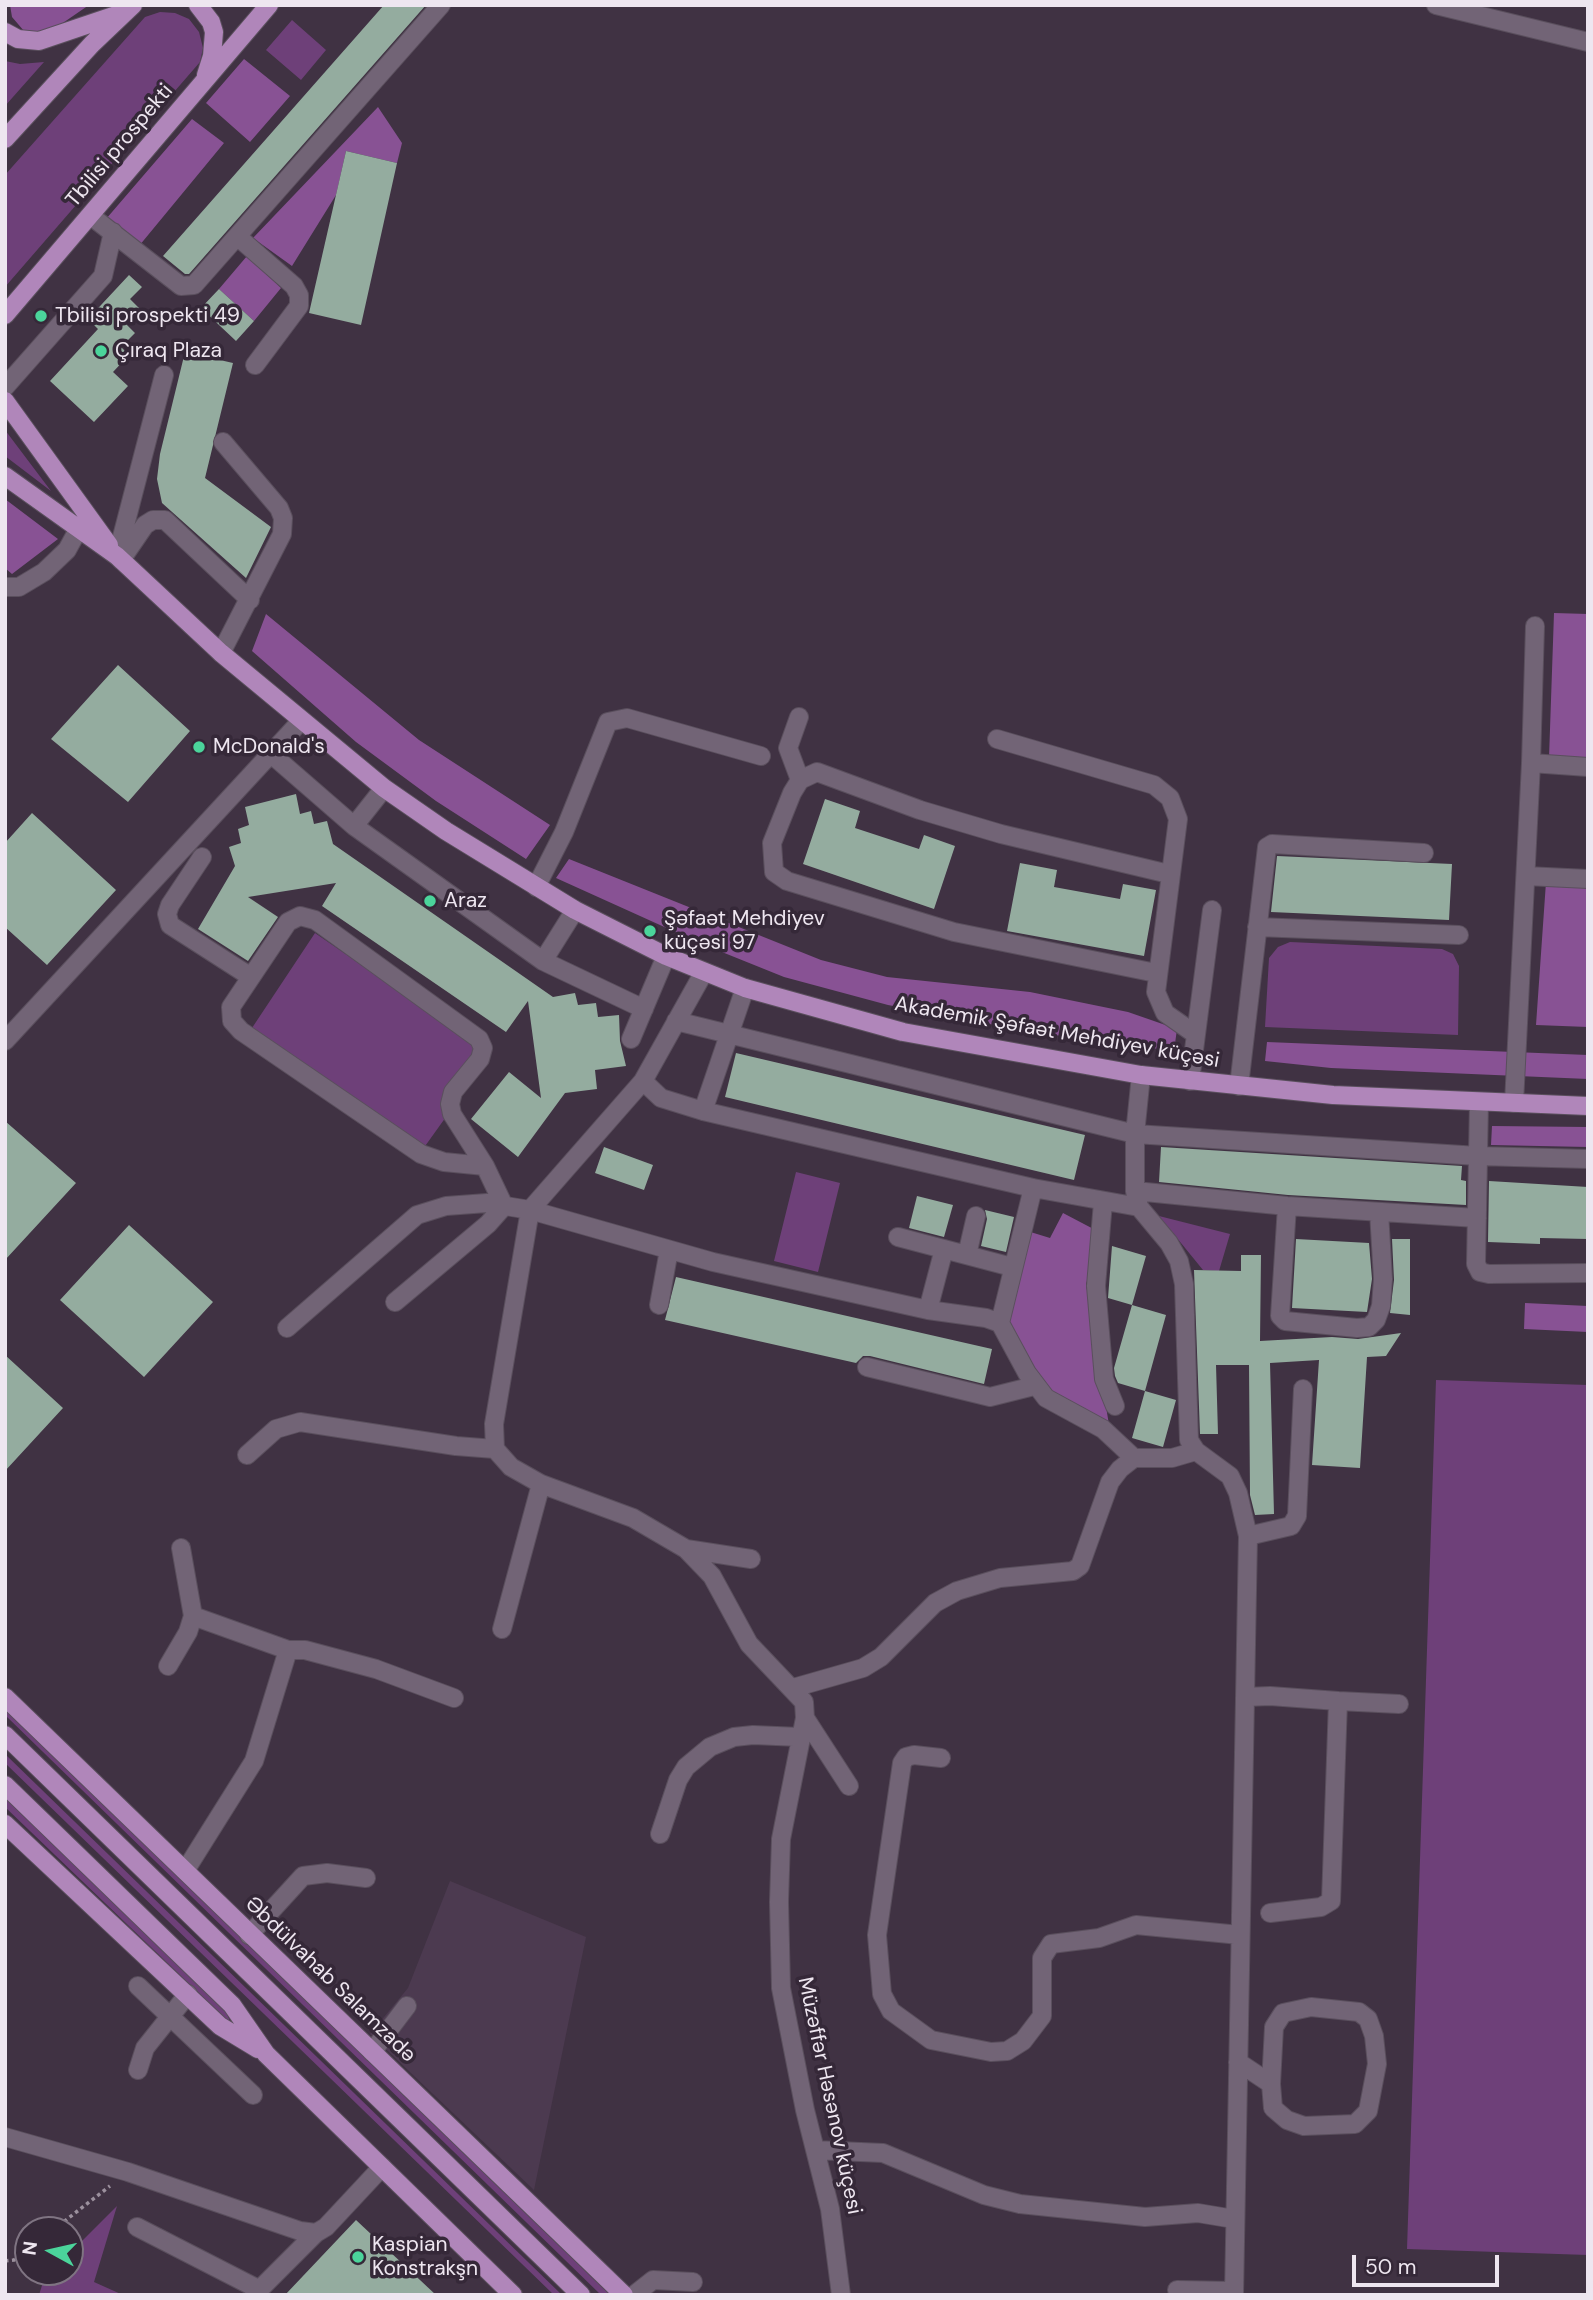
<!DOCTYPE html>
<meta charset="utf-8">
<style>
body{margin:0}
#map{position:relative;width:1593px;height:2300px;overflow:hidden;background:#403243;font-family:"DM Sans",sans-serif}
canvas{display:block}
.frame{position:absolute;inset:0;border:7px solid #eee6f0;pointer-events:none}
.north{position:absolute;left:14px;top:2216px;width:70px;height:70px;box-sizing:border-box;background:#352838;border:2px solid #7f7482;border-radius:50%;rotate:278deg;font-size:19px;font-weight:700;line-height:28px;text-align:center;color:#eee6f0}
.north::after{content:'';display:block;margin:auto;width:24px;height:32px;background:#4bd49b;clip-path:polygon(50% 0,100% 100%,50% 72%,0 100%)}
.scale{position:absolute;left:1352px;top:2255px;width:147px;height:32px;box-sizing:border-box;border:4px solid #eee6f0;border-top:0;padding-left:9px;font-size:21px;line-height:24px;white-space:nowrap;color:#eee6f0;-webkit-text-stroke:5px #352838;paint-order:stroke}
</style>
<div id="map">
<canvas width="1593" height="2300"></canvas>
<div class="frame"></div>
<div class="north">N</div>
<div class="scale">50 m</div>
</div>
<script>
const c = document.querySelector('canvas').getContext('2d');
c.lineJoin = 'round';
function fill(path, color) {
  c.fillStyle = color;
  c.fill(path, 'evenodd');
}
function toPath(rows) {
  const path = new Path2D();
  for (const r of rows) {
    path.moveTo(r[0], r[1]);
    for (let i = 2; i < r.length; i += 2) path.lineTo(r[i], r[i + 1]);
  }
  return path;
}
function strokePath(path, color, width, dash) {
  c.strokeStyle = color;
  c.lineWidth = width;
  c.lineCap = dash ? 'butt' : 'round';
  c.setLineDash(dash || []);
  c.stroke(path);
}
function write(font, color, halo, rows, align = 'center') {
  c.font = font + ' "DM Sans",sans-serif';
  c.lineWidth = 7;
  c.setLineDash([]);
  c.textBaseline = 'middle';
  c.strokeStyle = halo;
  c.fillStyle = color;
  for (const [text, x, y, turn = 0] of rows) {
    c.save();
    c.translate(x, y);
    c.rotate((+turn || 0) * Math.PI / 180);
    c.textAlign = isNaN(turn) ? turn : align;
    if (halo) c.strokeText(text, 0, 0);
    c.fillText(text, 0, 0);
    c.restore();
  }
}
fill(toPath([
 [450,1881,586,1937,534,2190,370,2034,408,1988]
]), '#4c3a50');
fill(toPath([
 [160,12,175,13,189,19,199,32,203,48,200,62,5,287,5,175,145,17],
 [292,20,326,50,301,80,266,50],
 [5,61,20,64,44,62,5,106],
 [5,430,51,491,5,456],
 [315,933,491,1054,423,1149,250,1031],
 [1290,942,1442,949,1453,954,1459,966,1458,1035,1265,1027,1269,958,1278,947],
 [796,1172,840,1183,818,1272,774,1261],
 [1159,1216,1230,1234,1219,1271,1203,1270],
 [1436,1380,1588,1385,1588,2255,1407,2249],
 [5,1709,610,2295,601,2295,5,1715],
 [5,1754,562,2295,554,2295,5,1763],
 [5,1798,226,2011,231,2024,5,1807],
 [117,2206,94,2282,123,2295,39,2295,44,2279,51,2272,70,2272,70,2253]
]), '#6e4079');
fill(toPath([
 [10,5,89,5,57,27,39,34,24,31,12,17],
 [244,59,290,96,250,142,206,103],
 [378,107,402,143,397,163,346,151,336,195,292,266,253,238],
 [192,119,224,143,139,246,106,219],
 [247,256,281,288,254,321,219,289],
 [5,499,58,539,12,574,5,568],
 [1554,613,1588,614,1588,760,1549,758],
 [266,614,419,740,550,825,526,859,436,801,356,742,252,651],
 [569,859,821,960,887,977,1030,992,1128,1012,1177,1029,1174,1051,1032,1032,888,1005,784,977,702,944,556,878],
 [1546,882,1588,884,1588,1027,1536,1025],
 [1267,1042,1588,1055,1588,1079,1331,1068,1265,1061],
 [1492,1126,1588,1127,1588,1147,1491,1145],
 [1063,1213,1103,1234,1086,1284,1110,1431,1038,1396,998,1308,1024,1230,1050,1238],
 [1525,1303,1588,1306,1588,1332,1524,1329]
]), '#885294');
fill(toPath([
 [384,5,426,5,189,274,185,274,163,256],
 [346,151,397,163,361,325,309,313],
 [129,275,142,287,130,299,139,308,125,323,135,333,121,347,129,355,113,372,128,386,94,422,50,381,98,329,88,319],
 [219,289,254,321,236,341,201,308],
 [185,352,233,363,205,478,271,527,246,578,162,503,157,479,160,454],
 [118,665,190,731,128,802,51,739],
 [296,794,300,814,311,811,314,824,327,821,333,844,553,997,575,993,578,1005,596,1003,598,1017,619,1015,620,1041,626,1066,595,1070,597,1089,565,1093,518,1157,471,1119,509,1072,541,1098,528,1001,506,1032,322,906,336,883,248,897,278,917,248,961,198,929,235,866,229,847,241,843,238,829,249,825,245,807],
 [825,799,860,811,855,828,919,849,924,835,955,846,934,909,803,864],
 [32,813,116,890,47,965,5,927,5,843],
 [1277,856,1452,864,1449,920,1271,912],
 [1020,863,1057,870,1054,887,1120,899,1123,884,1156,890,1144,956,1007,931],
 [736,1053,1085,1135,1074,1180,725,1097],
 [5,1121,76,1183,5,1260],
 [604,1147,653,1165,644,1190,595,1173],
 [1161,1147,1462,1166,1461,1180,1466,1181,1466,1205,1288,1195,1159,1182],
 [1489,1181,1588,1187,1588,1239,1540,1238,1540,1244,1488,1242],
 [917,1196,953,1205,944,1237,909,1228],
 [985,1210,1014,1217,1006,1252,981,1246,987,1219],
 [129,1225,213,1302,144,1377,60,1300],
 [1296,1239,1369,1243,1372,1279,1367,1312,1292,1308],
 [1392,1239,1410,1239,1410,1315,1390,1313,1394,1280],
 [1112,1246,1146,1256,1132,1305,1108,1298],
 [1241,1255,1261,1255,1260,1341,1332,1337,1358,1339,1401,1333,1386,1356,1367,1357,1360,1468,1312,1465,1319,1360,1270,1363,1274,1514,1255,1515,1250,1495,1249,1365,1216,1365,1218,1434,1200,1434,1194,1270,1241,1271],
 [676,1277,992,1349,984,1384,870,1356,863,1356,856,1363,665,1320],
 [1132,1305,1166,1315,1145,1391,1118,1383,1115,1376,1114,1368],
 [5,1355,63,1408,5,1471],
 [1145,1391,1176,1400,1163,1447,1132,1438],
 [356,2220,436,2295,285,2295]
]), '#94ac9f');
const minor = toPath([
 [1436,5,1588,42],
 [91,216,181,286,194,285,441,5],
 [238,237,294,286,299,295,299,306,255,365],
 [5,387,103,276,113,232],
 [117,556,164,375],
 [121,560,145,525,153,520,165,520,250,600],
 [5,587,19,587,44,572,67,550,78,530],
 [221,653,282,534,283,518,279,508,223,442],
 [799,717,788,748,800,780],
 [997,739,1154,785,1170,798,1178,819,1156,992,1165,1013,1195,1034],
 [270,753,354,826,543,961,644,1009],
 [1531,763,1535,626],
 [354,826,384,788],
 [202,857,170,905,167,914,170,925,251,977],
 [1526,876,1588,879],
 [536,887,564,832,608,722,627,718,761,756],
 [1257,927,1459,935],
 [543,961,575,910],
 [1156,973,954,932,787,881,774,872,772,843,792,793,800,780,817,772,920,810,1001,834,1169,874],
 [676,1021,1135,1134,1478,1156,1588,1159],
 [631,1039,666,956],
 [5,1041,300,722],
 [1141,1075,1135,1134,1135,1191,1139,1207,1169,1243,1179,1261,1184,1284,1189,1440,1196,1451,1230,1476,1238,1493,1248,1536,1234,2295],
 [643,1081,661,1098,703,1111,1033,1188,1139,1207],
 [1190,1081,1212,910],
 [1239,1086,1267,847,1272,844,1424,853],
 [1479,1102,1476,1264,1480,1272,1489,1274,1588,1273],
 [1514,1103,1531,763,1588,767],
 [703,1111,745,988],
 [1135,1191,1287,1206,1477,1218],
 [1103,1202,1096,1286,1104,1379,1115,1406],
 [1287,1206,1280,1316,1285,1321,1357,1328,1369,1327,1376,1320,1381,1306,1383,1279,1379,1212],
 [898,1237,1012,1267],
 [967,1255,976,1216],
 [395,1302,488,1224,504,1206,485,1166,452,1114,450,1104,453,1092,480,1059,483,1048,479,1039,315,920,300,916,288,922,231,1007,232,1021,241,1031,421,1154,444,1162,485,1166],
 [659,1305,669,1250],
 [928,1310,944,1249],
 [1000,1323,1033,1188],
 [287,1328,417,1215,446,1206,487,1203,530,1210,713,1262,928,1310,986,1318,1000,1323,1027,1373,1046,1398,1103,1429,1134,1458],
 [867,1367,990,1397,1034,1386],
 [495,1449,494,1424,530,1210,643,1081,704,972],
 [247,1455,276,1429,300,1422,456,1446,495,1449,511,1467,541,1484,633,1518,686,1549,712,1576,749,1644,804,1702,805,1718,781,1839,779,1902,781,1988,805,2110,830,2209,841,2295],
 [1248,1536,1291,1526,1297,1516,1303,1389],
 [181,1548,193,1616],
 [686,1549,751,1559],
 [502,1629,541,1484],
 [288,1650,305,1650,376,1669,454,1698],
 [168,1666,188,1632,193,1616,288,1650,254,1761,185,1871],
 [793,1688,863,1668,881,1657,935,1603,957,1591,1000,1578,1073,1571,1080,1566,1110,1482,1120,1469,1134,1458,1172,1458,1196,1451],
 [1245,1697,1270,1696,1338,1701,1331,1901,1321,1907,1270,1913],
 [1338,1701,1399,1704],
 [805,1718,849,1786],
 [941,1758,914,1755,906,1757,902,1763,877,1935,882,1994,891,2011,931,2040,991,2052,1007,2051,1023,2041,1042,2016,1042,1958,1051,1944,1099,1938,1136,1925,1240,1935],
 [660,1834,678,1780,686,1767,710,1747,734,1737,753,1735,800,1737],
 [249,1935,303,1876,327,1873,366,1878],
 [138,1986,253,2095],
 [372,2052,407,2006],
 [1238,2062,1271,2084,1273,2108,1287,2120,1304,2126,1355,2124,1368,2111,1377,2064,1374,2036,1368,2019,1359,2012,1311,2007,1283,2013,1274,2027,1271,2084],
 [138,2070,145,2048,188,1994],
 [5,2137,128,2172,300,2231,316,2233,326,2227,382,2167],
 [815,2150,883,2153,984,2195,1020,2204,1145,2217,1198,2213,1234,2219],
 [137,2227,258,2289],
 [1177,2290,1233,2291],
 [254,2295,316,2233],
 [634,2295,653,2280,693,2282]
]);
const major = toPath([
 [198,5,211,22,214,32,212,56,206,75],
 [5,32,18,39,39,41,119,14],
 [5,139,92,44,133,5],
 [5,315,269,5],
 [5,401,109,545],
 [5,476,117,556,221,653,384,788,446,831,575,910,666,956,745,988,903,1032,1141,1075,1333,1095,1588,1106],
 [5,1697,624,2295],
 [5,1735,581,2295],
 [5,1785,232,2005,266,2054,513,2295],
 [5,1824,220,2026,258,2049]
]);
strokePath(minor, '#5a4f5d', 20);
strokePath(major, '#5a4f5d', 20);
strokePath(toPath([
 [53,2230,110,2186],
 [5,2261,14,2260,28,2249]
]), '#9b909d', 3.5, [3.5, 3.5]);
strokePath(minor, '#726476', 18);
strokePath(major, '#b086ba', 18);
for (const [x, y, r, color] of [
 [41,316,7,"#4bd49b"],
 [101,351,7,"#4bd49b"],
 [199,747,7,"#4bd49b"],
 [430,901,7,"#4bd49b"],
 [650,931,7,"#4bd49b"],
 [358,2257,7,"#4bd49b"]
]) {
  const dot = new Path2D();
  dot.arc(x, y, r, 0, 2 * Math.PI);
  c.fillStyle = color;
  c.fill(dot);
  strokePath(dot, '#352838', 2.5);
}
write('21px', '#eee6f0', '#352838', [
 ["Tbilisi prospekti",120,146,-50],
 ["Akademik Şəfaət Mehdiyev küçəsi",1057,1033,10],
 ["Əbdülvahab Salamzadə",330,1980,44],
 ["Müzəffər Həsənov küçesi",829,2096,78]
]);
write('21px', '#eee6f0', '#352838', [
 ["Tbilisi prospekti 49",55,316],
 ["Çıraq Plaza",115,351],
 ["McDonald's",213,747],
 ["Araz",444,901],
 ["Şəfaət Mehdiyev",664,919],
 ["küçəsi 97",664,943],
 ["Kaspian",372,2245],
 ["Konstrakşn",372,2269]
], 'left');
</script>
